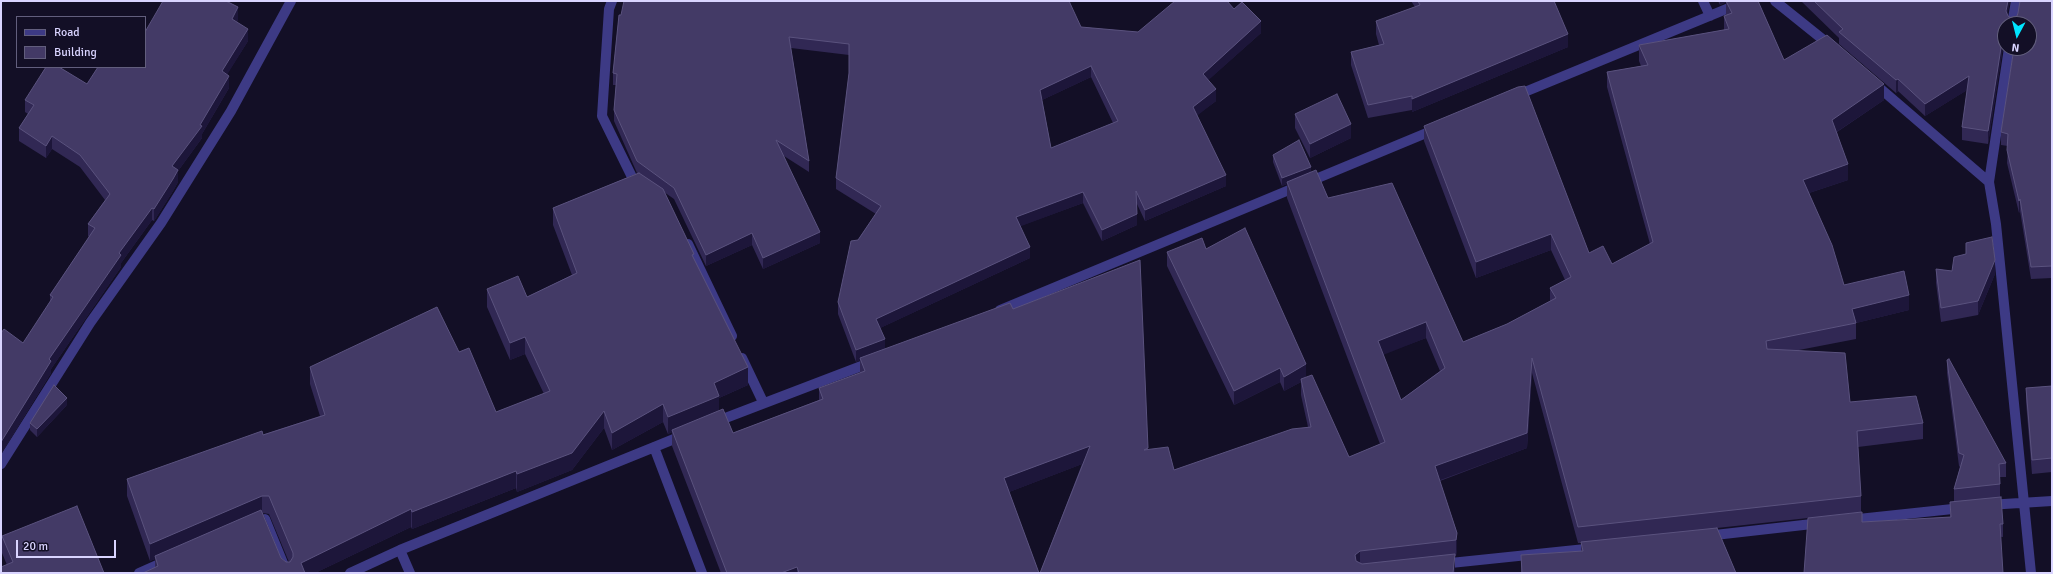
<!DOCTYPE html>
<style>
body{margin:0}
#map{position:relative;width:2053px;height:574px;overflow:hidden;background:#130f26;font-family:Signika,sans-serif}
canvas{display:block}
.frame{position:absolute;inset:0;border:2px solid #d9d4ff;pointer-events:none}
.legend{position:absolute;left:16px;top:16px;width:130px;height:52px;box-sizing:border-box;background:#130f26;border:1px solid #625e7d;margin:0;padding:5px 7px;list-style:none;font-size:12px;color:#d9d4ff}
.legend li{display:flex;align-items:center;gap:8px;height:20px}
.legend b{width:20px;border:1px solid #625e7d}
.north{position:absolute;left:1997px;top:16px;width:40px;height:40px;box-sizing:border-box;background:#130f26;border:1px solid #625e7d;border-radius:50%;rotate:187deg;font-size:11px;font-weight:700;line-height:16px;text-align:center;color:#d9d4ff}
.north::after{content:'';display:block;margin:auto;width:14px;height:18px;background:#00e5ff;clip-path:polygon(50% 0,100% 100%,50% 72%,0 100%)}
.scale{position:absolute;left:16px;top:540px;width:100px;height:18px;box-sizing:border-box;border:2px solid #d9d4ff;border-top:0;padding-left:5px;font-size:12px;line-height:14px;white-space:nowrap;color:#d9d4ff;-webkit-text-stroke:3px #130f26;paint-order:stroke}
</style>
<div id="map">
<canvas width="2053" height="574"></canvas>
<div class="frame"></div>
<ul class="legend">
<li><b style="height:5px;background:#3d3a85"></b>Road</li>
<li><b style="height:11px;background:#433a66"></b>Building</li>
</ul>
<div class="north">N</div>
<div class="scale">20 m</div>
</div>
<script>
const c = document.querySelector('canvas').getContext('2d');
c.lineJoin = 'round';
function toPath(rows) {
  const path = new Path2D();
  for (const r of rows) {
    path.moveTo(r[0], r[1]);
    for (let i = 2; i < r.length; i += 2) path.lineTo(r[i], r[i + 1]);
  }
  return path;
}
function strokePath(path, color, width, dash) {
  c.strokeStyle = color;
  c.lineWidth = width;
  c.lineCap = dash ? 'butt' : 'round';
  c.setLineDash(dash || []);
  c.stroke(path);
}
function fill(path, color) {
  c.fillStyle = color;
  c.fill(path, 'evenodd');
}
strokePath(toPath([
 [612,1,609,9,602,116,632,177,642,184],
 [1703,1,1710,16],
 [1775,1,1831,46],
 [2012,24,2016,1],
 [2009,48,1989,182,1996,224,2031,573],
 [1875,84,1989,182],
 [1515,96,1746,1],
 [688,244,732,336],
 [1000,310,1436,129],
 [742,358,763,402],
 [715,422,872,362],
 [654,447,702,573],
 [1,464,90,323,161,223,231,111,291,1],
 [1988,505,2052,501],
 [1849,520,1962,508],
 [253,524,265,519,287,573],
 [1706,536,1821,523],
 [400,550,410,573],
 [1441,564,1595,548],
 [139,573,166,561],
 [350,573,400,550,684,435]
]), '#3d3a85', 10);
fill(toPath([
 [1411,1,1554,1,1568,47,1412,112,1412,110,1368,118,1351,65,1351,52,1379,45,1376,34,1376,21,1415,7],
 [1718,1,1758,1,1784,60,1884,100,1837,132,1848,180,1809,193,1844,285,1909,310,1856,323,1856,339,1799,350,1850,402,1923,423,1923,439,1858,447,1861,496,1861,512,1862,522,1950,517,1950,502,1954,502,1954,489,1960,467,1959,466,1947,373,1947,360,2006,463,2006,477,2000,477,2000,497,2003,524,2003,537,1808,518,1717,528,1736,573,1521,573,1521,555,1581,551,1581,543,1578,543,1532,373,1527,448,1440,481,1457,533,1457,549,1456,556,1455,556,1455,573,1040,573,1082,464,1009,492,1039,573,721,573,672,446,672,432,668,434,663,422,612,450,604,428,572,470,517,492,516,488,412,529,411,527,315,573,155,567,155,559,150,561,127,496,127,479,320,416,310,384,310,367,459,352,496,412,544,394,525,354,510,360,487,307,487,289,527,297,572,275,553,225,553,208,638,173,637,173,614,121,614,110,616,85,613,85,613,73,619,15,1081,27,1138,32,1234,9,1261,33,1208,80,1216,101,1197,115,1226,186,1145,221,1137,204,1137,225,1102,241,1083,203,1020,226,1030,258,880,328,885,349,1013,309,1148,449,1174,470,1308,427,1301,395,1301,382,1284,391,1280,382,1234,405,1167,266,1167,252,1206,249,1306,377,1349,457,1380,444,1287,198,1287,184,1282,186,1273,162,1273,155,1311,172,1328,198,1463,342,1507,324,1550,301,1550,288,1565,280,1551,250,1476,278,1424,141,1424,126,1589,253,1612,264,1650,244,1607,87,1607,72,1641,66,1639,61,1639,45,1724,30,1724,16,1726,16,1726,2,1720,5],
 [791,48,849,55,849,74,836,178,836,189,876,214,858,240,838,302,838,314,856,362,860,360,860,373,819,388,819,400,733,433,719,411,719,398,748,385,664,192,674,199,706,266,752,245,763,269,820,243,784,156,809,172,809,161],
 [1091,77,1113,123,1051,148,1042,100],
 [1426,338,1440,371,1401,400,1383,354],
 [263,513,269,514,289,562,286,562,281,558],
 [1801,1,2010,1,2007,15,2008,16,2011,18,2052,1,2052,278,2031,279,2020,211,2019,213,2007,163,2008,146,2001,145,2001,132,2029,24,2005,24,2003,47,1988,144,1962,140,1962,127,1967,90,1925,116,1898,91,1896,93,1839,44,1839,38],
 [238,20,237,22,248,41,227,74,229,88,202,134,202,138,178,171,178,182,173,191,154,221,152,220,121,263,121,267,51,369,51,373,1,454,1,333,23,343,50,303,50,295,89,237,88,236,88,224,105,200,80,167,52,149,46,158,19,141,19,128,28,114,25,112,25,100,87,84,145,67],
 [1295,114,1351,138,1310,158,1295,128],
 [1936,269,1952,271,1995,274,1978,315,1941,322,1936,283],
 [2052,386,2052,472,2032,474,2026,402,2026,388],
 [67,405,37,437,30,430,30,423],
 [2,536,104,573,7,565,2,553]
]), '#312854');
fill(toPath([
 [1720,1,1726,1,1726,2,1720,5],
 [2008,1,2010,1,2006,23,2006,11],
 [238,7,238,20,232,32,232,19],
 [1261,21,1261,33,1203,85,1203,74],
 [248,29,248,41,222,83,222,71],
 [2005,31,2005,44,2003,47,1988,144,1988,131,2003,35],
 [1568,34,1568,47,1412,112,1412,99],
 [1091,66,1091,77,1040,101,1040,90],
 [229,76,229,88,202,134,202,138,178,171,178,182,173,191,154,221,154,209,172,166,200,125],
 [1969,76,1969,89,1925,116,1925,104],
 [1898,79,1898,91,1896,93,1896,80],
 [1884,84,1884,100,1832,135,1832,120],
 [1216,89,1216,101,1193,119,1193,107],
 [1351,124,1351,138,1310,158,1310,144],
 [52,136,52,149,46,158,46,146],
 [1848,164,1848,180,1803,195,1803,180],
 [1311,167,1311,174,1287,182,1287,184,1282,186,1282,178],
 [1226,175,1226,186,1145,221,1145,210],
 [1083,192,1083,203,1016,228,1016,217],
 [2020,199,2020,211,2019,213,2019,201],
 [152,208,152,220,121,263,121,267,51,369,51,373,1,454,1,442,49,359,119,253],
 [1137,214,1137,225,1102,241,1102,230],
 [820,232,820,243,763,269,763,258],
 [752,233,752,245,706,266,706,255],
 [1551,234,1551,250,1476,278,1476,262],
 [1030,247,1030,258,876,330,876,319],
 [1995,260,1995,274,1978,315,1978,301],
 [1909,295,1909,310,1856,323,1852,309],
 [1426,322,1426,338,1378,357,1378,341],
 [525,337,525,354,510,360,510,343],
 [885,339,885,350,860,358,860,360,856,362,856,350],
 [1532,358,1532,373,1527,448,1435,482,1435,466],
 [1306,364,1306,378,1301,379,1301,382,1284,391,1284,377],
 [748,367,748,385,719,398,719,413,672,430,672,432,668,434,668,417,714,383],
 [1280,368,1280,382,1234,405,1234,391],
 [67,398,67,405,37,437,37,429],
 [663,404,663,422,612,450,612,433],
 [604,411,604,428,572,470,517,492,517,474],
 [1090,446,1090,461,1004,494,1004,478],
 [516,471,516,488,412,529,412,512],
 [262,496,262,513,155,556,155,559,150,561,150,544],
 [411,509,411,527,315,573,301,573,301,563],
 [1457,533,1457,549,1456,556,1456,540],
 [1360,551,1360,567,1355,571,1355,555],
 [1455,554,1455,573,1453,573],
 [797,567,797,573,781,573]
]), '#1d163a');
const building = toPath([
 [163,1,226,1,238,7,232,19,248,29,222,71,229,76,200,125,202,126,172,166,178,170,173,179,154,209,152,208,119,253,121,255,49,359,51,361,1,442,1,333,4,329,23,343,53,297,50,295,95,228,88,224,110,194,80,155,52,136,46,146,19,128,34,105,25,100,46,67,59,67,87,84,98,67,145,67,145,32,163,1],
 [624,1,1069,1,1081,27,1138,32,1175,1,1227,1,1234,9,1242,2,1261,21,1203,74,1216,89,1193,107,1226,175,1145,210,1136,191,1137,214,1102,230,1083,192,1016,217,1030,247,876,319,885,339,856,350,838,302,851,241,858,240,881,206,836,178,849,73,849,44,789,37,809,161,776,140,820,232,763,258,752,233,706,255,674,188,637,161,614,110,617,74,613,73,619,15,621,15,624,1],
 [1091,66,1118,121,1051,148,1040,90,1091,66],
 [1418,1,1554,1,1568,34,1412,99,1412,96,1368,105,1351,52,1384,44,1376,21,1420,5,1418,1],
 [1726,1,1758,1,1784,60,1827,35,1884,84,1832,120,1848,164,1803,180,1832,245,1844,285,1904,271,1909,295,1852,309,1856,323,1766,341,1767,349,1845,353,1850,402,1916,396,1923,423,1857,431,1861,496,1578,527,1532,358,1527,433,1435,466,1457,533,1456,540,1360,551,1355,555,1356,561,1362,564,1455,554,1453,573,1040,573,1090,446,1004,478,1039,573,799,573,797,567,781,573,727,573,672,430,723,409,733,433,823,399,819,388,865,371,860,358,1010,303,1013,309,1140,260,1148,448,1144,450,1168,447,1174,470,1292,429,1311,427,1301,379,1312,375,1349,457,1385,442,1287,182,1316,170,1328,198,1392,183,1463,342,1507,324,1556,298,1550,288,1571,277,1551,234,1476,262,1424,126,1518,87,1525,86,1589,253,1603,246,1612,264,1653,242,1607,72,1648,65,1639,45,1729,29,1724,16,1732,13,1726,1],
 [1426,322,1445,368,1401,400,1378,341,1426,322],
 [1814,1,2008,1,2006,11,2008,16,2011,18,2017,16,2018,13,2020,1,2052,1,2052,266,2031,267,2020,199,2019,201,2007,150,2008,134,2001,132,2014,48,2029,48,2029,24,2005,24,2005,31,2003,35,1988,131,1962,127,1969,76,1925,104,1898,79,1896,80,1839,32,1843,29,1814,1],
 [1337,94,1351,124,1310,144,1295,114,1337,94],
 [1299,140,1311,167,1282,178,1273,155,1299,140],
 [639,173,663,189,694,254,692,255,748,367,714,383,719,396,668,417,663,404,612,433,604,411,572,453,517,474,516,471,412,512,411,509,301,563,305,573,143,573,158,566,155,556,261,510,281,558,286,562,290,562,293,557,293,553,269,496,262,496,150,544,127,479,262,431,263,435,325,415,310,367,437,307,459,352,469,348,496,412,550,391,525,337,510,343,487,289,518,276,527,297,577,273,553,208,639,173],
 [1245,228,1306,364,1284,377,1280,368,1234,391,1167,252,1202,238,1206,249,1245,228],
 [1992,237,1995,260,1978,301,1941,308,1936,269,1952,271,1954,257,1966,254,1966,243,1992,237],
 [1949,359,2006,463,1999,464,2000,484,1954,489,1964,455,1959,453,1947,360,1949,359],
 [54,385,67,398,37,429,30,423,54,385],
 [2052,386,2052,458,2032,460,2026,388,2052,386],
 [2001,497,2003,524,2000,524,2003,573,1804,573,1808,518,1862,512,1862,522,1951,517,1950,502,2001,497],
 [77,506,104,573,1,573,1,567,13,562,2,536,77,506],
 [1717,528,1736,573,1522,573,1521,555,1583,551,1581,542,1717,528]
]);
fill(building, '#433a66');
strokePath(building, '#5a527e', 1);
</script>
